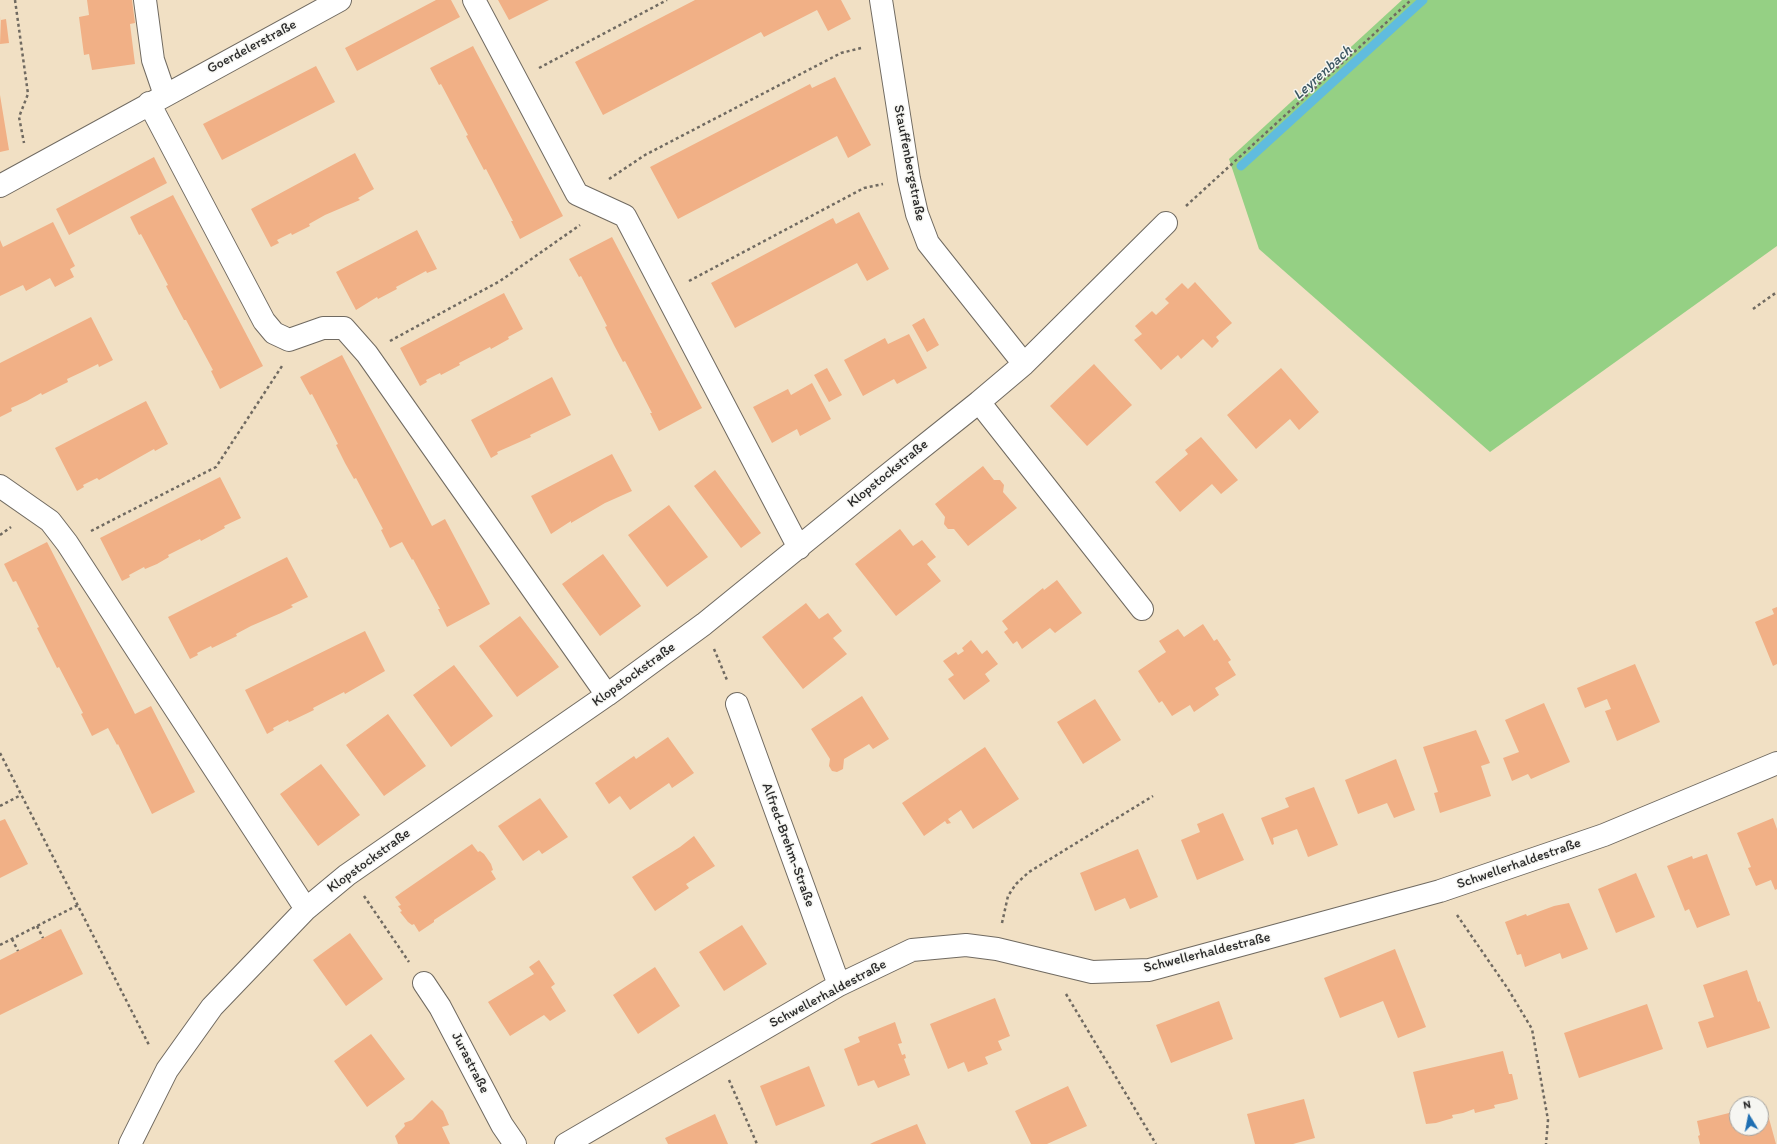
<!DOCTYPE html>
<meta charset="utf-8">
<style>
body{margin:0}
#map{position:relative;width:1777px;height:1144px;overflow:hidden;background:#f1e0c4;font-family:Itim,sans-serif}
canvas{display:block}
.north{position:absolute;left:1729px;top:1096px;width:40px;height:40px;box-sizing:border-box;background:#f6f6f2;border:1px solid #a5a5a2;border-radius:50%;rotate:350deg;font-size:11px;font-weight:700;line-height:16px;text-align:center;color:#2b2b2b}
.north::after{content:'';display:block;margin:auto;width:14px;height:18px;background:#1f6fb2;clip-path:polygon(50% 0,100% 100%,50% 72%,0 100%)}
</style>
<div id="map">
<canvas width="1777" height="1144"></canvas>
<div class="north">N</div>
</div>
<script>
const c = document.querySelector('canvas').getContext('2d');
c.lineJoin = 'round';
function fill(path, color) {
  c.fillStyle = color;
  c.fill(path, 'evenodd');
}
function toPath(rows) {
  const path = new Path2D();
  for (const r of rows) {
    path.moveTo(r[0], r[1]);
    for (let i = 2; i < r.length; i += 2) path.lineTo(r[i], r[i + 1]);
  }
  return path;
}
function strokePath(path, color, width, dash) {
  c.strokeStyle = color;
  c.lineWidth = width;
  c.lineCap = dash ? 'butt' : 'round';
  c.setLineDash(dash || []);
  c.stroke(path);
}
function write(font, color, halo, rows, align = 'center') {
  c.font = font + ' Itim,sans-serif';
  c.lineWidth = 3;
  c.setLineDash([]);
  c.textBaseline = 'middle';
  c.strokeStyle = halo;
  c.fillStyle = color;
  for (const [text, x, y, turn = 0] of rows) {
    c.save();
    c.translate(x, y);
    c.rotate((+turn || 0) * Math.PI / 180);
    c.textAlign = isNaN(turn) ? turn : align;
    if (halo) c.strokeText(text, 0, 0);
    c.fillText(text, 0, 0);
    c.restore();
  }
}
fill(toPath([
 [1402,0,1777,0,1777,246,1490,452,1259,249,1229,159]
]), '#95d084');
strokePath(toPath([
 [1241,166,1423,0]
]), '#60bcde', 9);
fill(toPath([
 [87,0,132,0,135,23,130,24,135,64,92,70,89,54,84,55,79,17,89,15],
 [436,0,451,0,460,17,357,71,345,48],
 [498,0,549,0,509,20],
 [695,0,841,0,851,19,828,31,817,10,764,37,761,32,603,115,575,62],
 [1,16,1,20,6,19,9,43,0,44],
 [473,46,563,216,520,239,511,221,513,221,486,169,484,170,466,136,468,135,441,84,439,85,430,68],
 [316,66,335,102,222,160,203,124],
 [835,77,871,145,848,158,837,136,678,219,650,167,810,84,812,88],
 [0,95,9,150,0,152],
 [355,153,374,189,358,198,360,200,325,215,309,224,310,226,292,235,291,233,277,240,279,243,271,247,251,209],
 [154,157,167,183,69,235,56,209],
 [173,195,263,366,220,389,211,371,213,370,186,320,184,320,166,286,168,285,141,234,139,235,130,217],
 [859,212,889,269,867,281,857,263,735,328,711,283,833,218,836,224],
 [53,222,75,266,70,269,74,277,55,287,50,278,26,291,23,285,0,296,0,240,3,247],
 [417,230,437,269,427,273,426,271,396,287,397,289,378,299,377,297,356,310,336,272],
 [612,237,702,408,659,431,650,413,652,413,625,361,623,362,614,345,605,327,607,326,581,276,579,277,569,259],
 [1195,282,1232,323,1216,337,1219,341,1212,348,1203,339,1181,359,1178,355,1161,370,1134,340,1142,334,1135,326,1152,311,1156,315,1169,303,1165,299,1182,283,1188,289],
 [504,293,523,329,508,337,509,339,491,349,490,347,459,363,460,365,441,375,440,373,426,380,427,382,420,386,400,348],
 [91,317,113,360,99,367,98,364,82,372,67,379,68,382,42,395,41,393,27,401,11,408,12,411,0,417,0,363],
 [924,318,939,345,927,352,912,325],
 [909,334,927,368,897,384,894,379,863,396,844,360,885,338,888,344],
 [342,355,432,526,445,519,490,604,447,627,438,609,440,609,413,559,412,560,402,542,390,548,381,530,383,529,356,478,354,479,345,463,336,445,338,444,312,394,310,395,300,377],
 [1094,364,1132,405,1087,446,1050,406],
 [827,368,842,395,829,402,814,375],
 [1281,368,1319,412,1299,430,1290,419,1256,449,1227,415],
 [552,377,571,415,530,435,531,437,497,452,498,454,491,458,471,420],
 [812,383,831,419,800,436,797,429,772,443,753,407,788,389,791,395],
 [146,401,168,444,155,451,154,449,99,480,97,478,83,485,84,487,77,491,55,448],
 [1201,437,1238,480,1221,494,1212,484,1180,512,1155,482,1188,454,1185,450],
 [612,454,632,491,605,503,571,523,571,521,551,534,531,496],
 [983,466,994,480,1000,480,1004,485,1003,492,1017,508,968,546,954,529,948,529,944,524,945,517,935,504],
 [715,470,761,533,741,548,694,486],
 [220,477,241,518,224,526,225,528,201,541,200,539,168,555,169,557,157,564,145,569,144,567,129,575,130,577,122,581,100,538],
 [669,505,708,557,667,587,628,535],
 [900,529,913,546,922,540,936,557,927,564,941,581,896,616,855,564],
 [47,542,135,714,151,706,195,792,152,814,118,744,117,745,108,728,92,736,81,714,83,713,59,667,57,668,37,628,39,627,16,581,13,582,4,564],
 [603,554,641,606,600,636,562,584],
 [287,557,308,597,291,605,293,607,281,613,251,626,236,634,237,636,212,648,211,646,197,653,198,655,190,659,168,617],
 [1057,580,1082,613,1055,633,1050,628,1022,649,1017,641,1013,644,1004,632,1008,629,1002,621,1043,588,1044,590],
 [806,603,819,619,828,613,842,631,833,638,847,654,803,689,762,637],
 [1777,607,1777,664,1773,666,1755,622,1774,614,1772,609],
 [520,616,559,667,517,697,479,646],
 [1203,624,1214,641,1217,639,1231,660,1228,662,1236,675,1215,688,1219,695,1194,712,1190,705,1172,716,1162,701,1159,703,1138,671,1166,652,1159,641,1178,629,1184,637],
 [365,631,385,671,345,694,344,692,313,708,314,710,289,722,288,720,273,728,274,730,267,734,245,690],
 [971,640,982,654,987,650,998,664,985,674,990,681,964,700,948,679,954,675,943,661,956,652,958,655,964,651,962,648],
 [1635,664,1660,722,1617,741,1605,711,1611,709,1607,699,1585,708,1577,688],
 [454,665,493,716,451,747,413,695],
 [862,696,889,739,873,749,869,744,844,759,843,769,837,772,832,771,829,766,830,759,811,729],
 [1095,699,1121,740,1083,764,1057,722],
 [1544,703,1570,762,1531,779,1528,774,1512,781,1503,758,1519,752,1505,720],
 [388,714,426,766,384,796,346,745],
 [1476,730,1490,763,1481,766,1491,796,1440,813,1434,793,1438,792,1423,747],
 [668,737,694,773,672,788,669,783,630,810,620,796,609,804,595,783,634,756,636,759],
 [985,747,1019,799,973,829,961,810,948,819,951,823,947,824,945,821,924,836,902,803],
 [1396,759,1415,810,1394,818,1387,803,1358,814,1345,780],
 [321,764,360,815,318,846,280,794],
 [1314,787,1338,845,1308,857,1297,829,1273,838,1274,844,1272,845,1261,818,1289,807,1285,798],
 [540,798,568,837,542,854,539,850,523,861,498,826],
 [1223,813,1244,860,1197,880,1181,840,1200,832,1197,824],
 [1773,818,1777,829,1777,889,1775,890,1771,880,1756,886,1748,868,1751,867,1737,833],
 [5,819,28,864,0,878,0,821],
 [694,836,715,866,686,884,689,888,655,911,632,877,680,847],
 [472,844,478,852,480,851,484,854,491,864,493,870,491,871,496,879,434,920,434,922,419,932,414,924,412,925,408,922,400,912,402,911,398,906,401,905,395,897],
 [1138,849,1158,897,1130,909,1125,898,1095,911,1080,873],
 [1707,854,1730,915,1697,928,1689,909,1685,911,1667,866,1692,856,1693,859],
 [1636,873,1655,917,1616,933,1598,889],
 [1569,903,1588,949,1562,959,1560,953,1525,967,1521,954,1517,955,1505,922,1526,914,1527,916,1554,906],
 [742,925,767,964,724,991,699,952],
 [61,929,83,974,0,1015,0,960],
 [350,933,383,979,346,1006,313,960],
 [1395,949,1426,1027,1398,1038,1383,1001,1340,1018,1324,978],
 [539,960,555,984,551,987,566,1011,550,1021,544,1015,510,1036,488,1002,534,974,529,967],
 [655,967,680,1006,638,1034,613,995],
 [1747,970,1758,1002,1760,1001,1770,1028,1707,1048,1698,1022,1714,1017,1703,985],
 [995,998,1010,1036,998,1041,1002,1050,985,1057,988,1064,968,1072,964,1062,948,1069,930,1024],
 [1219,1001,1233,1039,1171,1063,1156,1025],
 [1647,1004,1663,1049,1579,1078,1564,1033],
 [895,1022,902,1043,898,1044,902,1055,905,1054,906,1058,904,1059,910,1075,878,1088,874,1080,858,1086,844,1049,860,1042,858,1037],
 [371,1034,405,1079,367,1107,334,1061],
 [1503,1051,1509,1074,1512,1074,1518,1099,1508,1102,1494,1105,1495,1108,1475,1113,1474,1109,1463,1113,1452,1115,1453,1118,1436,1123,1426,1124,1413,1072],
 [809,1066,825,1106,776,1126,760,1086],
 [1068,1086,1087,1126,1047,1144,1031,1144,1015,1111],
 [1304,1099,1315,1138,1293,1144,1255,1144,1247,1114],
 [432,1100,443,1111,449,1125,442,1127,450,1144,398,1144,395,1136,405,1126,404,1123,412,1120],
 [1765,1104,1776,1144,1700,1144,1698,1136,1700,1135,1697,1121,1737,1111,1737,1128,1761,1128,1761,1105],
 [715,1114,728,1144,668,1144,665,1138],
 [917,1124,926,1144,870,1144,874,1142]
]), '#f1b086');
const minor = toPath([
 [145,0,153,60,165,95],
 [474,0,577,194,625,216,799,548],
 [881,0,909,179,917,214,928,243,1024,364],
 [149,103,264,321,274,333,289,340,323,328,344,328,367,354,607,695],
 [0,186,340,0],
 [979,402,1142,609],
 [0,486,50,521,67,543,306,909],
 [737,704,839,985],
 [424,983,440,1007,502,1125,515,1144],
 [130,1144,167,1070,212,1007,306,909,347,875,607,695,704,624,880,481,979,402,1024,364,1166,223],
 [566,1144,839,985,912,950,966,945,997,949,1092,972,1149,970,1440,891,1604,835,1777,763]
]);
strokePath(minor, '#706a61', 24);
strokePath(toPath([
 [15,0,28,94,19,117,24,143],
 [539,68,667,0],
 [609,179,645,155,841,53,861,48],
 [1186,206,1411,0],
 [689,281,864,188,883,184],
 [1753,309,1777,292],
 [390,341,500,281,580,225],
 [91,531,216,467,282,366],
 [0,535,11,527],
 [714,649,727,680],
 [0,753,150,1047],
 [0,806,21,795],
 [364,896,409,962],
 [1457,915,1508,989,1532,1029,1548,1120,1546,1144],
 [1002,923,1008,896,1016,884,1029,872,1153,796],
 [37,926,43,938],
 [12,939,18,951],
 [0,945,78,905],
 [1066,994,1156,1144],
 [729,1080,757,1144]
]), '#706a61', 2.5, [3, 3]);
strokePath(minor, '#fff', 22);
write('14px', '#2b2b2b', '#f6f6f2', [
 ["Goerdelerstraße",252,47,-28],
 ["Stauffenbergstraße",909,163,79],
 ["Klopstockstraße",888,474,-39],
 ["Klopstockstraße",634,675,-36],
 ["Alfred-Brehm-Straße",788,845,70],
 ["Klopstockstraße",369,861,-36],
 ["Schwellerhaldestraße",1519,864,-19],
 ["Schwellerhaldestraße",1207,953,-14],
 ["Schwellerhaldestraße",828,994,-28],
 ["Jurastraße",470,1063,63]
]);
write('italic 15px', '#3b5661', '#f6f6f2', [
 ["Leyrenbach",1323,73,-42]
]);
</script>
